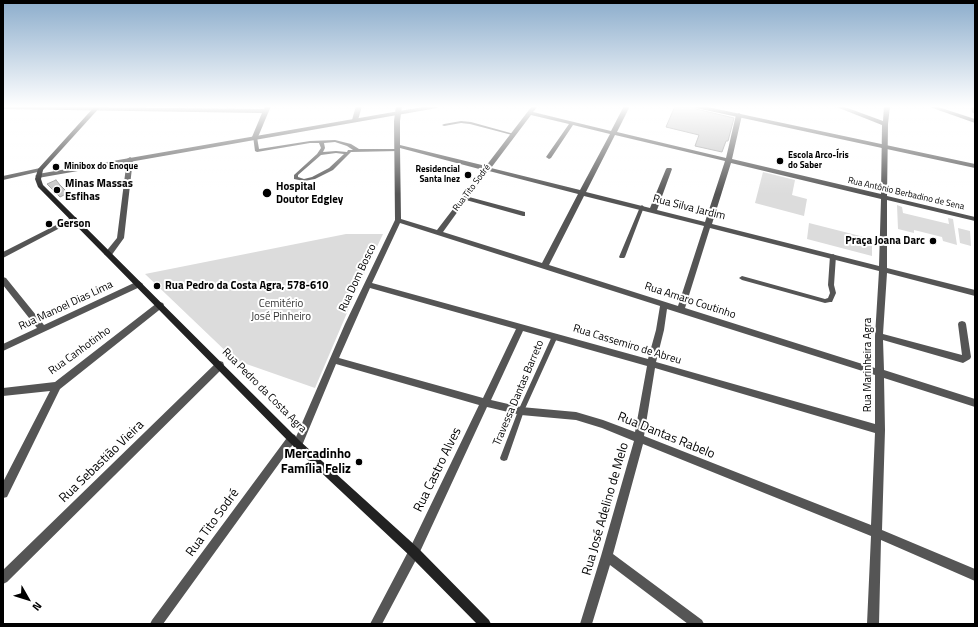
<!DOCTYPE html>
<meta charset="utf-8">
<style>
body{margin:0}
#map{position:relative;width:978px;height:627px;overflow:hidden;background:#fff;font-family:"Titillium Web",sans-serif}
canvas{display:block}
.frame{position:absolute;inset:0;border:4px solid #000;pointer-events:none}
.north{position:absolute;left:8px;top:579px;width:40px;height:40px;-webkit-text-stroke:3px #fff;paint-order:stroke;rotate:129deg;font-size:11px;font-weight:700;line-height:16px;text-align:center;color:#000}
.north::after{content:'';display:block;margin:auto;width:14px;height:18px;background:#000;clip-path:polygon(50% 0,100% 100%,50% 72%,0 100%)}
</style>
<div id="map">
<canvas width="978" height="627"></canvas>
<div class="frame"></div>
<div class="north">N</div>
</div>
<script>
const c = document.querySelector('canvas').getContext('2d');
c.lineJoin = 'round';
function fill(path, color) {
  c.fillStyle = color;
  c.fill(path, 'evenodd');
}
function toPath(rows) {
  const path = new Path2D();
  for (const r of rows) {
    path.moveTo(r[0], r[1]);
    for (let i = 2; i < r.length; i += 2) path.lineTo(r[i], r[i + 1]);
  }
  return path;
}
function strokePath(path, color, width, dash) {
  c.strokeStyle = color;
  c.lineWidth = width;
  c.lineCap = dash ? 'butt' : 'round';
  c.setLineDash(dash || []);
  c.stroke(path);
}
function write(font, color, halo, rows, align = 'center') {
  c.font = font + ' "Titillium Web",sans-serif';
  c.lineWidth = 4;
  c.setLineDash([]);
  c.textBaseline = 'middle';
  c.strokeStyle = halo;
  c.fillStyle = color;
  for (const [text, x, y, turn = 0] of rows) {
    c.save();
    c.translate(x, y);
    c.rotate((+turn || 0) * Math.PI / 180);
    c.textAlign = isNaN(turn) ? turn : align;
    if (halo) c.strokeText(text, 0, 0);
    c.fillText(text, 0, 0);
    c.restore();
  }
}
fill(toPath([
 [763,172,795,180,792,195,807,199,804,216,755,203],
 [897,205,902,207,903,213,949,224,948,218,953,219,957,245,943,241,942,237,914,230,914,233,898,229],
 [809,223,872,239,872,256,807,239],
 [958,228,970,231,971,246,960,243],
 [346,234,383,234,358,287,315,388,235,360,145,274]
]), '#dcdcdc');
const building = toPath([
 [675,106,691,106,696,109,734,118,728,141,726,141,722,152,695,146,699,135,666,127,675,106],
 [56,180,60,185,68,193,60,197,47,184,56,180]
]);
fill(building, '#c4c4c4');
strokePath(building, '#999', 1);
fill(toPath([
 [461,121,471,122,514,134,512,135,470,124,461,123,444,126,442,125,444,124,461,121],
 [253,136,257,137,259,149,310,141,335,140,351,144,359,149,398,149,400,150,398,151,351,152,333,170,315,179,304,181,294,179,294,175,317,154,321,148,319,143,310,143,257,152,255,151,253,136],
 [335,142,347,146,353,150,348,150,347,152,336,151,323,152,325,148,324,143,335,142],
 [336,153,344,154,329,168,312,177,304,179,298,177,298,175,321,155,336,153],
 [642,205,644,207,625,257,624,258,620,258,619,257,640,207,642,205],
 [833,254,836,256,834,285,836,293,832,302,830,302,825,303,742,280,739,278,742,276,825,299,828,298,830,293,828,285,830,256,833,254],
 [553,334,557,334,558,336,524,411,507,460,504,461,501,460,500,458,518,411,553,334]
]), '#555');
fill(toPath([
 [3,106,264,109,265,106,271,106,258,137,255,139,252,137,262,113,3,109,3,106],
 [356,106,362,106,358,120,355,122,352,120,356,106],
 [396,106,402,106,400,121,400,145,486,166,532,106,538,106,533,112,611,131,624,106,630,106,617,132,726,158,736,115,739,113,742,115,732,159,881,194,882,125,834,106,842,106,883,121,884,106,890,106,888,124,887,196,975,217,975,221,887,200,887,268,975,290,975,296,887,273,883,334,962,355,958,324,959,322,962,321,965,322,966,324,971,357,970,359,963,363,883,340,884,370,975,399,975,407,884,378,885,430,882,530,975,569,975,581,881,540,879,624,867,624,871,536,643,444,613,554,702,620,704,624,688,624,610,565,592,624,580,624,601,556,634,441,602,428,576,420,521,415,487,407,418,556,382,624,370,624,410,548,479,405,336,364,301,448,298,449,295,448,293,445,294,443,163,624,150,624,152,620,289,435,292,434,295,435,296,437,345,324,395,220,394,121,396,106],
 [531,115,569,124,546,157,549,159,551,158,573,125,610,134,580,190,491,168,531,115],
 [615,135,725,161,705,222,657,210,672,169,671,168,667,168,666,169,650,208,586,192,615,135],
 [400,148,483,170,437,230,401,219,400,148],
 [731,163,881,199,879,266,712,224,731,163],
 [489,171,578,194,542,263,443,232,466,200,523,216,525,216,525,212,469,197,489,171],
 [584,196,704,226,678,306,549,265,584,196],
 [400,223,660,306,656,330,648,359,372,283,400,223],
 [710,228,879,271,875,336,875,368,685,308,710,228],
 [370,288,516,329,483,398,339,358,370,288],
 [667,309,875,375,875,424,656,362,664,330,667,309],
 [523,331,647,366,635,432,603,420,576,412,521,407,491,400,523,331],
 [655,368,875,433,871,525,644,436,655,368],
 [927,106,935,106,975,119,975,123,927,106],
 [971,106,975,106,975,114,972,112,971,106],
 [130,157,133,159,124,238,111,256,108,257,104,254,117,238,127,159,130,157],
 [72,217,76,217,77,219,3,258,3,252,72,217],
 [3,277,6,278,44,325,136,282,139,281,143,284,142,286,3,351,3,344,37,328,3,285,3,277],
 [160,302,163,303,164,305,163,307,60,389,7,497,3,498,3,482,50,391,3,396,3,388,55,382,157,303,160,302],
 [220,361,223,362,224,365,223,368,7,582,3,584,3,570,217,362,220,361]
]), '#555');
fill(toPath([
 [428,106,440,106,437,108,38,178,35,176,38,174,428,106],
 [693,106,703,106,975,164,975,168,696,108,693,106],
 [40,168,43,170,42,171,3,180,3,176,40,168]
]), '#555');
fill(toPath([
 [95,106,101,106,43,170,41,179,43,185,301,442,418,548,489,620,491,624,477,624,410,556,295,448,38,187,35,179,38,169,95,106]
]), '#222');
const sky = c.createLinearGradient(0, 0, 0, 194);
sky.addColorStop(0, '#8cadcc');
sky.addColorStop(0.55, '#fff');
sky.addColorStop(1, '#ffffff00');
c.fillStyle = sky;
c.fillRect(0, 0, 978, 194);
for (const [x, y, r, color] of [
 [780,161,4,"#000"],
 [56,167,4,"#000"],
 [468,175,4,"#000"],
 [57,190,4,"#000"],
 [267,193,5,"#000"],
 [49,224,4,"#000"],
 [933,241,4,"#000"],
 [157,286,4,"#000"],
 [359,462,4,"#000"]
]) {
  const dot = new Path2D();
  dot.arc(x, y, r, 0, 2 * Math.PI);
  c.fillStyle = color;
  c.fill(dot);
  strokePath(dot, '#fff', 1.5);
}
write('bold 9px', '#000', '#fff', [
 ["Escola Arco-Íris",788,156],
 ["do Saber",788,166],
 ["Minibox do Enoque",64,167],
 ["Residencial",460,170,"right"],
 ["Santa Inez",460,180,"right"]
], 'left');
write('9px', '#000', '#fff', [
 ["Rua Tito Sodré",472,188,-53],
 ["Rua Antônio Berbadino de Sena",906,194,13]
]);
write('bold 11px', '#000', '#fff', [
 ["Minas Massas",65,184],
 ["Esfihas",65,197],
 ["Hospital",276,187],
 ["Doutor Edgley",276,200],
 ["Gerson",57,224],
 ["Praça Joana Darc",925,241,"right"],
 ["Rua Pedro da Costa Agra, 578-610",165,286]
], 'left');
write('11px', '#000', '#fff', [
 ["Rua Silva Jardim",689,208,14],
 ["Rua Dom Bosco",358,278,-65],
 ["Rua Amaro Coutinho",690,301,18],
 ["Rua Manoel Dias Lima",66,306,-25],
 ["Rua Cassemiro de Abreu",627,345,17],
 ["Rua Canhotinho",80,351,-36],
 ["Rua Marinheira Agra",868,365,-90],
 ["Rua Pedro da Costa Agra",264,391,45],
 ["Travessa Dantas Barreto",519,393,-67]
]);
write('11px', '#333', '#fff', [
 ["Cemitério",281,304],
 ["José Pinheiro",281,317]
]);
write('13px', '#000', '#fff', [
 ["Rua Dantas Rabelo",666,436,22],
 ["Rua Sebastião Vieira",102,462,-44],
 ["Rua Castro Alves",438,470,-64],
 ["Rua José Adelino de Melo",606,509,-74],
 ["Rua Tito Sodré",213,523,-54]
]);
write('bold 13px', '#000', '#fff', [
 ["Mercadinho",351,455],
 ["Família Feliz",351,470]
], 'right');
</script>
